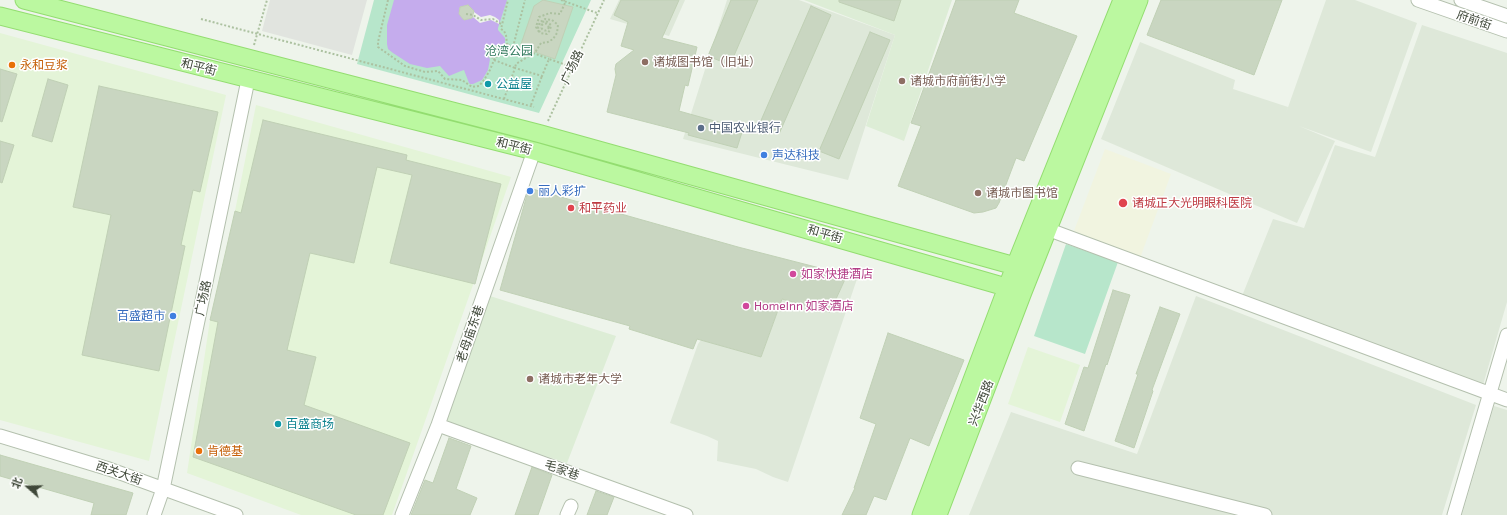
<!DOCTYPE html>
<meta charset="utf-8">
<style>
body{margin:0}
#map{position:relative;width:1507px;height:515px;overflow:hidden;background:#eef4eb;font-family:"Exo 2","Noto Sans SC",sans-serif}
canvas{display:block}
.north{position:absolute;left:8px;top:467px;width:40px;height:40px;-webkit-text-stroke:3px #fff;paint-order:stroke;rotate:290deg;font-size:11px;font-weight:700;line-height:16px;text-align:center;color:#3f4839}
.north::after{content:'';display:block;margin:auto;width:14px;height:18px;background:#3f4839;clip-path:polygon(50% 0,100% 100%,50% 72%,0 100%)}
</style>
<div id="map">
<canvas width="1507" height="515"></canvas>
<div class="north">北</div>
</div>
<script>
const c = document.querySelector('canvas').getContext('2d');
c.lineJoin = 'round';
function fill(path, color) {
  c.fillStyle = color;
  c.fill(path, 'evenodd');
}
function toPath(rows) {
  const path = new Path2D();
  for (const r of rows) {
    if (r.length === 3) {
      path.moveTo(r[0] + r[2], r[1]);
      path.arc(r[0], r[1], r[2], 0, 2 * Math.PI);
      continue;
    }
    path.moveTo(r[0], r[1]);
    for (let i = 2; i < r.length; i += 2) path.lineTo(r[i], r[i + 1]);
  }
  return path;
}
function strokePath(path, color, width, dash) {
  c.strokeStyle = color;
  c.lineWidth = width;
  c.lineCap = dash ? 'butt' : 'round';
  c.setLineDash(dash || []);
  c.stroke(path);
}
function write(font, color, halo, rows, align = 'center') {
  c.font = font + ' "Exo 2","Noto Sans SC",sans-serif';
  c.lineWidth = 3;
  c.setLineDash([]);
  c.textBaseline = 'middle';
  c.strokeStyle = halo;
  c.fillStyle = color;
  for (const [text, x, y, turn = 0] of rows) {
    c.save();
    c.translate(x, y);
    c.rotate((+turn || 0) * Math.PI / 180);
    c.textAlign = isNaN(turn) ? turn : align;
    if (halo) c.strokeText(text, 0, 0);
    c.fillText(text, 0, 0);
    c.restore();
  }
}
fill(toPath([
 [619,0,685,0,669,36,610,19],
 [727,0,799,0,895,35,848,180,683,139],
 [1326,0,1355,0,1417,23,1371,152,1299,126,1335,141,1297,223,1101,139,1140,42,1235,80,1233,89,1288,107,1286,113],
 [1422,25,1507,53,1507,302,1483,385,1242,296,1273,219,1304,228,1335,145,1375,157],
 [847,275,857,279,788,482,773,477,756,469,717,461,718,441,707,436,670,423,698,344,701,340,761,357,782,299,830,312],
 [1196,296,1476,405,1442,515,969,515,1011,412,1137,454],
 [1494,406,1507,410,1507,515,1462,515]
]), '#dee8d9');
fill(toPath([
 [0,33,226,95,149,461,0,420],
 [256,105,511,177,392,515,301,515,187,473,210,320,235,211],
 [1028,347,1080,365,1060,422,1008,404]
]), '#e4f4d8');
fill(toPath([
 [804,0,952,0,904,141,866,126,895,35],
 [490,296,616,336,567,463,445,423]
]), '#ddedd6');
fill(toPath([
 [1105,149,1171,174,1140,258,1074,231]
]), '#f1f4e0');
fill(toPath([
 [374,0,591,0,539,113,357,64],
 [1066,244,1118,262,1085,354,1034,336]
]), '#b7e6cb');
fill(toPath([
 [270,0,367,0,352,55,262,31]
]), '#e1e4df');
fill(toPath([
 [394,0,507,0,498,28,498,30,505,38,505,44,500,49,496,45,492,45,488,47,485,53,490,59,488,70,482,80,473,84,470,84,469,83,464,70,461,71,449,76,440,66,427,68,410,64,393,53,388,49,387,44,387,25]
]), '#c5aced');
fill(toPath([
 [468,5,474,11,474,12,481,17,490,15,495,17,499,20,499,24,491,20,480,23,473,17,472,18,464,20,459,14,460,7]
]), '#eef4eb');
const building = toPath([
 [543,0,573,7,555,59,520,47,534,6,543,0],
 [621,0,679,0,662,38,697,47,688,86,685,85,679,111,743,129,737,148,688,135,689,133,607,112,616,75,615,69,616,64,634,50,621,46,628,22,614,15,621,0],
 [731,0,758,0,730,65,708,56,731,0],
 [839,0,901,0,894,21,839,2,839,0],
 [956,0,1019,0,1014,13,1077,36,1024,161,1016,158,999,203,996,208,983,212,974,213,898,186,921,126,911,123,956,0],
 [1161,0,1282,0,1254,75,1147,35,1161,0],
 [468,5,474,11,472,18,464,20,459,14,460,7,468,5],
 [811,6,831,15,779,134,759,125,811,6],
 [870,32,890,40,839,159,819,151,870,32],
 [0,69,17,74,2,122,0,121,0,69],
 [48,79,68,85,52,142,32,136,48,79],
 [99,86,218,112,200,192,193,190,181,245,185,246,159,371,82,355,111,215,73,207,99,86],
 [263,120,407,155,406,160,501,184,475,284,390,263,412,175,377,167,354,263,310,253,287,350,316,357,304,405,410,443,383,515,356,515,193,457,218,322,210,320,235,211,241,213,263,120],
 [0,141,14,145,2,183,0,182,0,141],
 [529,188,738,247,847,275,830,312,782,299,761,357,697,339,693,349,629,329,630,326,500,290,529,188],
 [1113,290,1130,295,1107,365,1106,364,1084,431,1065,424,1084,367,1088,368,1113,290],
 [1160,307,1180,314,1152,390,1153,391,1134,448,1115,441,1138,374,1136,374,1160,307],
 [888,333,964,360,929,446,910,438,886,500,874,496,866,515,842,515,855,488,854,488,876,424,860,418,888,333],
 [449,438,471,446,456,489,477,498,470,515,411,515,425,480,433,483,449,438],
 [0,455,133,493,126,515,91,515,94,503,0,476,0,455],
 [532,467,552,475,538,515,515,515,532,467],
 [596,491,614,497,607,515,587,515,596,491]
]);
fill(building, '#c9d6c1');
strokePath(building, '#c0d0b5', 1);
const minor = toPath([
 [1418,0,1507,31],
 [1461,0,1507,16],
 [1047,229,1507,400],
 [438,425,686,515],
 [0,436,109,469,236,515],
 [1078,468,1265,515],
 [154,515,163,489,248,80],
 [402,515,438,425,534,151],
 [567,515,571,506],
 [1454,515,1507,335]
]);
const major = toPath([
 [24,0,541,134,1015,266,1031,271],
 [0,16,534,151,1023,292],
 [921,515,1015,266,1122,0],
 [938,515,1023,292,1139,0]
]);
strokePath(minor, '#b4c0ae', 15);
strokePath(major, '#93dd70', 19);
strokePath(toPath([
 [388,0,378,42,378,47,405,66,425,72,438,71,445,79,462,80,472,87,479,86,484,80,490,70,494,60,507,44,506,35,504,31,501,29,508,0],
 [561,0,597,13],
 [466,14,473,15,481,20,493,19,501,24],
 [201,19,534,107],
 [545,27,3.5],
 [539,32,536,27,539,17,550,13,560,14,565,3,564,0],
 [254,45,267,0],
 [493,52,5.5],
 [513,47,525,0],
 [533,53,549,59],
 [529,56,536,51,541,43,548,42,553,39,557,33,558,25,552,20,545,19,540,22,538,27,540,33,547,34,550,30,551,25,546,21,542,22,541,28],
 [494,60,515,68,516,64,529,56,507,44],
 [504,99,515,68,542,76,549,59,572,67],
 [531,105,542,76],
 [548,121,604,0]
]), '#acc1a0', 2, [2, 2]);
strokePath(minor, '#fff', 13);
strokePath(major, '#bbf8a0', 17);
for (const [x, y, r, color] of [
 [645,62,4,"#8d6e63"],
 [12,65,4,"#e8710a"],
 [902,81,4,"#8d6e63"],
 [488,84,4,"#0f9aa8"],
 [701,128,4,"#5c6f8a"],
 [764,155,4,"#3f7fe0"],
 [530,191,4,"#3f7fe0"],
 [978,193,4,"#8d6e63"],
 [1123,203,5,"#e0444e"],
 [571,208,4,"#e0444e"],
 [793,274,4,"#d1479c"],
 [746,306,4,"#d1479c"],
 [173,316,4,"#3f7fe0"],
 [530,379,4,"#8d6e63"],
 [278,424,4,"#0f9aa8"],
 [199,451,4,"#e8710a"]
]) {
  const dot = new Path2D();
  dot.arc(x, y, r, 0, 2 * Math.PI);
  c.fillStyle = color;
  c.fill(dot);
  strokePath(dot, '#fff', 1.5);
}
write('12px', '#3f4839', '#fff', [
 ["府前街",1474,20,19],
 ["和平街",199,67,14],
 ["广场路",572,67,-65],
 ["和平街",514,146,14],
 ["和平街",825,234,16],
 ["广场路",203,298,-78],
 ["老母庙东巷",470,334,-71],
 ["兴华西路",981,403,-69],
 ["毛家巷",562,470,20],
 ["西关大街",119,473,19]
]);
write('12px', '#2f785b', '#fff', [
 ["沧湾公园",509,51]
]);
write('12px', '#785e54', '#fff', [
 ["诸城图书馆（旧址）",653,62],
 ["诸城市府前街小学",910,81],
 ["诸城市图书馆",986,193],
 ["诸城市老年大学",538,379]
], 'left');
write('12px', '#c56008', '#fff', [
 ["永和豆浆",20,65],
 ["肯德基",207,451]
], 'left');
write('12px', '#0d838f', '#fff', [
 ["公益屋",496,84],
 ["百盛商场",286,424]
], 'left');
write('12px', '#4e5e75', '#fff', [
 ["中国农业银行",709,128]
], 'left');
write('12px', '#366cbe', '#fff', [
 ["声达科技",772,155],
 ["丽人彩扩",538,191],
 ["百盛超市",165,316,"right"]
], 'left');
write('12px', '#be3a42', '#fff', [
 ["诸城正大光明眼科医院",1132,203],
 ["和平药业",579,208]
], 'left');
write('12px', '#b23c85', '#fff', [
 ["如家快捷酒店",801,274],
 ["HomeInn 如家酒店",754,306]
], 'left');
</script>
